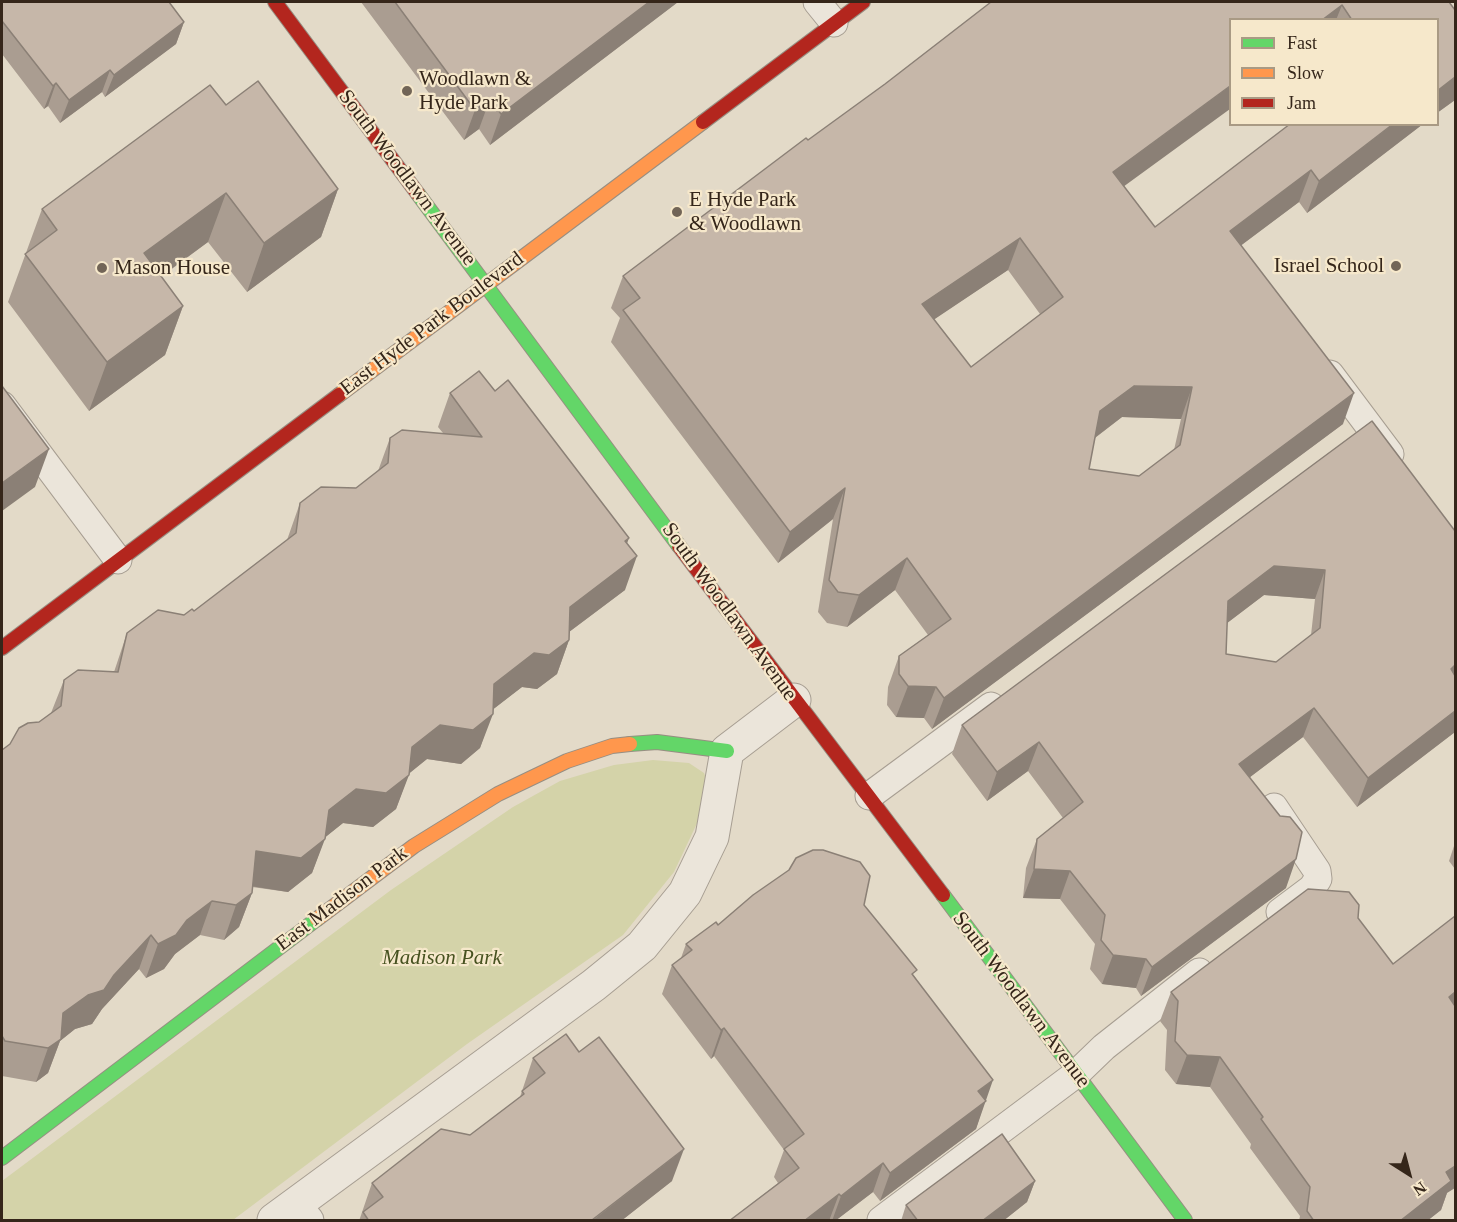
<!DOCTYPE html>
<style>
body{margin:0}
#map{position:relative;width:1457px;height:1222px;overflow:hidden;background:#e3dac8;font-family:"Times New Roman",serif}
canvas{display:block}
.frame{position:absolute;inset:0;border:3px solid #35261a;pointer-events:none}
.legend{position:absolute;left:1229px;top:18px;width:210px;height:108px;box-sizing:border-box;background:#f6e8cb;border:2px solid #a99a84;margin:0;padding:8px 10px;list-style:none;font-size:18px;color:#35261a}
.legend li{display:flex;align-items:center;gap:12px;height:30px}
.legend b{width:30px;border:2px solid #a99a84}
.north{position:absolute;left:1379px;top:1144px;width:60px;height:60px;-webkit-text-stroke:4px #f6e8cb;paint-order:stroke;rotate:144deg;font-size:16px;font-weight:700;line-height:24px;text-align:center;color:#35261a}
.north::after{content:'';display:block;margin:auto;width:21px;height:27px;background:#35261a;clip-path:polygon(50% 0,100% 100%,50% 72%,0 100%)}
</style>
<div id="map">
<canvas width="1457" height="1222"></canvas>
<div class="frame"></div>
<ul class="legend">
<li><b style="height:8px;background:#63d668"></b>Fast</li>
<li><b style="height:8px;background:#ff974d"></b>Slow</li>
<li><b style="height:8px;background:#b3261e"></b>Jam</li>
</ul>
<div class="north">N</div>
</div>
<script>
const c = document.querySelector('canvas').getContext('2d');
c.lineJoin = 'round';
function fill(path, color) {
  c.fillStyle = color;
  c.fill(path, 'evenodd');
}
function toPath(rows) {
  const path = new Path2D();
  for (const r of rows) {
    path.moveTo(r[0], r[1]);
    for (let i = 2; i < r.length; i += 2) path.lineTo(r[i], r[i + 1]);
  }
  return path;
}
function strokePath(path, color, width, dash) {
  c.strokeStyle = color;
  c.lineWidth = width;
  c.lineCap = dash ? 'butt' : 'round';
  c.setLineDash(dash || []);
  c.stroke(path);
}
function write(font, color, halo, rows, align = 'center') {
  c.font = font + ' "Times New Roman",serif';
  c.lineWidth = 4.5;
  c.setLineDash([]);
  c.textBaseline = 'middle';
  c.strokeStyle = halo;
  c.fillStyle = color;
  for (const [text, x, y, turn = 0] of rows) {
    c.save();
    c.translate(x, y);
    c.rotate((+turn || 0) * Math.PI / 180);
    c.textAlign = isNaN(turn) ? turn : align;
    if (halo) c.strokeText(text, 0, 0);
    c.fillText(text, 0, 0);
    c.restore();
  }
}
fill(toPath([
 [653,760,689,763,704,773,708,784,700,817,674,872,623,935,467,1044,233,1220,2,1220,2,1181,391,890,513,807,560,781,614,765]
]), '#d4d3a9');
const lane = toPath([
 [817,2,834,23],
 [1330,374,1390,454],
 [2,405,118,560],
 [869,796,991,706],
 [1274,807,1317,871,1318,879,1312,888,1280,912],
 [297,1204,310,1220],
 [881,1220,1076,1074,1104,1047,1199,972]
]);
const street = toPath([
 [274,1220,594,985,642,946,685,893,712,837,727,751,794,700]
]);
const fast = toPath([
 [418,194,679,546],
 [630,744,657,742,727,751],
 [943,895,1185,1220],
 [2,1158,317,919]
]);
const slow = toPath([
 [339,395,703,122],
 [317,919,414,846,498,794,567,761,612,746,630,744]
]);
const jam = toPath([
 [275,2,418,194],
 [703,122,863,2],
 [679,546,943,895],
 [2,648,339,395]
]);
strokePath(lane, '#a79e92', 29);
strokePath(street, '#a79e92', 35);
strokePath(fast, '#978e82', 16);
strokePath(slow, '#978e82', 16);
strokePath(jam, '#978e82', 16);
strokePath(lane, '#ebe5da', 27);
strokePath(street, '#ebe5da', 33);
strokePath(fast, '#63d668', 14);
strokePath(slow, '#ff974d', 14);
strokePath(jam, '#b3261e', 14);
fill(toPath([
 [2,2,184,22,176,44,105,97,102,92,60,123,48,106,44,109,2,54],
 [361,2,678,2,490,145,479,129,464,140],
 [991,2,1449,2,1455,10,1455,100,1437,113,1437,20,1230,20,1124,186,1155,227,1423,124,1307,213,1299,202,1241,245,1343,424,932,729,924,718,896,717,887,705,888,687,899,656,928,635,895,590,847,627,827,623,818,612,833,519,778,563,611,342,620,318,611,308,623,276,885,84],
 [1008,270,1040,314,971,367,934,319],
 [1122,417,1181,419,1174,450,1139,476,1089,469,1095,438],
 [226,105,338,189,321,237,247,292,208,242,161,277,183,306,165,355,89,411,8,302,42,209],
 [495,391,627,543,625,590,569,632,569,640,557,674,537,689,522,687,493,709,480,748,461,764,427,759,409,773,396,809,373,827,343,823,325,837,312,873,288,892,252,887,252,893,239,927,224,940,200,935,175,954,164,969,146,978,139,969,102,1009,92,1024,75,1029,60,1041,48,1073,36,1082,2,1076,2,750,51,713,64,680,114,672,127,633,184,615,194,611,287,540,300,503,356,488,378,471,390,438,443,433,438,427,450,393],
 [1372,421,1455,732,1357,807,1303,737,1250,777,1286,888,1141,996,1136,988,1102,984,1090,969,1095,944,1060,899,1023,898,1026,868,1037,839,1063,818,1028,771,987,801,952,754,962,725],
 [1264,595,1315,599,1311,635,1276,662,1226,654,1227,623],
 [1455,843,1455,869,1449,861],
 [864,905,915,977,985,1100,976,1129,880,1201,873,1192,835,1221,729,1221,778,1183,774,1177,784,1150,714,1056,711,1059,662,994,672,965,681,958,686,944,718,925],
 [1358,918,1447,1193,1441,1210,1427,1221,1299,1221,1300,1216,1250,1148,1251,1144,1210,1087,1176,1084,1165,1070,1167,1030,1160,1021,1171,992],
 [533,1058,672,1181,621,1221,359,1221,372,1183,470,1135,520,1097],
 [1035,1181,1027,1202,1003,1221,901,1221,906,1205]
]), '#aa9d91');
fill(toPath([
 [649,2,678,2,490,145,501,114],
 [1342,5,1336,20,1322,20],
 [184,22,176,44,105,97,114,75],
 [110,70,102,92,60,123,69,100],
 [1455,77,1455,100,1437,113,1437,91],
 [56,83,48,106,44,109,53,86],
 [1230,86,1230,109,1101,203,1113,172],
 [490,99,479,129,464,140,475,110],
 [1393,124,1423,124,1307,213,1319,181],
 [1311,170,1299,202,1219,262,1230,231],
 [338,189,321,237,247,292,264,243],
 [226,193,208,242,126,302,144,253],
 [1020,238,1008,270,911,335,922,304],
 [183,306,165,355,89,411,107,362],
 [1134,386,1192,387,1181,419,1122,417,1088,443,1100,411],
 [1354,393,1343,424,932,729,944,698],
 [49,449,35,487,2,511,2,483],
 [845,488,833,519,778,563,790,532],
 [629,538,617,571,637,556,625,590,557,641,570,607,625,541],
 [907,558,895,590,847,627,859,595],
 [1274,566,1325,570,1315,599,1264,595,1218,630,1228,601],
 [569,640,557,674,537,689,522,687,482,718,494,684,534,653],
 [1455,665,1455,687,1451,669],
 [908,686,936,687,924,718,896,717],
 [1314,708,1303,737,1229,793,1239,764],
 [1455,711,1455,732,1357,807,1368,778],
 [493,714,480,748,461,764,427,759,400,781,412,747,440,725],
 [1039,742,1028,771,987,801,997,772],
 [409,775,396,809,373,827,343,823,317,844,329,810,356,789],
 [325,839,312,873,288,892,244,885,256,851],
 [1296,859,1286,888,1141,996,1152,967],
 [1034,869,1070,871,1060,899,1023,898],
 [252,893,239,927,224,940,236,905],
 [212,901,200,935,175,954,164,969,146,978,158,944,187,920],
 [151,935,139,969,102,1009,92,1024,75,1029,60,1041,48,1073,36,1082,48,1048,63,1013,114,975],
 [1113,955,1146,959,1136,988,1102,984],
 [1455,992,1455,1014,1449,997],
 [724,1028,714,1056,711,1059,721,1030],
 [1187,1055,1220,1057,1210,1087,1176,1084],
 [993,1080,976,1129,880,1201,890,1173,978,1091],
 [684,1149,672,1181,621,1221,592,1221],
 [883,1163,873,1192,835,1221,832,1221,841,1196],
 [1455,1166,1455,1188,1447,1193,1441,1210,1427,1221,1400,1221,1446,1172],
 [1035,1181,1027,1202,1003,1221,982,1221],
 [839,1194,829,1221,804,1221]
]), '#8b8076');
const building = toPath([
 [2,2,169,2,184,22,114,75,110,70,69,100,56,83,53,86,2,21,2,2],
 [395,2,649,2,501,114,490,99,475,110,395,2],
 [991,2,1449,2,1455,10,1455,77,1437,91,1437,20,1352,20,1342,5,1322,20,1230,20,1230,86,1113,172,1155,227,1290,124,1393,124,1319,181,1311,170,1230,231,1354,393,944,698,936,687,908,686,899,674,899,656,951,619,907,558,859,595,838,592,829,580,845,488,790,532,623,310,640,298,623,276,806,138,808,140,885,84,991,2],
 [1020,238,1063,297,971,367,922,304,1020,238],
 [1134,386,1192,387,1180,445,1139,476,1089,469,1100,411,1134,386],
 [258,81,338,189,264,243,226,193,144,253,183,306,107,362,25,254,57,230,42,209,210,85,226,105,258,81],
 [479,371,495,391,508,380,629,538,625,541,637,556,570,607,569,640,549,655,534,653,494,684,493,714,473,730,440,725,412,747,409,775,386,793,356,789,329,810,325,839,301,858,256,851,252,893,236,905,212,901,187,920,176,935,158,944,151,935,114,975,104,990,88,995,63,1013,61,1039,48,1048,5,1041,2,1036,2,750,10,744,19,728,28,723,39,722,61,706,64,680,78,670,118,672,127,633,158,610,184,615,192,609,194,611,296,533,300,503,321,487,356,488,388,463,390,438,402,430,482,437,450,393,479,371],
 [2,386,49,449,2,483,2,386],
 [1372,421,1455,531,1455,665,1451,669,1455,676,1455,711,1368,778,1314,708,1239,764,1280,816,1290,817,1302,832,1296,859,1152,967,1146,959,1113,955,1101,940,1105,915,1070,871,1034,869,1037,839,1083,802,1039,742,997,772,962,725,1372,421],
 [1274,566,1325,570,1320,628,1276,662,1226,654,1228,601,1274,566],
 [813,850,823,850,860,862,870,876,864,905,917,970,912,974,993,1080,978,1091,986,1101,890,1173,883,1163,841,1196,839,1194,804,1221,729,1221,799,1168,784,1149,804,1134,724,1028,721,1030,672,965,692,950,686,944,716,922,718,925,753,895,789,870,796,858,813,850],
 [1308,889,1349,892,1359,905,1358,918,1393,964,1455,916,1455,992,1449,997,1455,1006,1455,1166,1446,1172,1451,1181,1400,1221,1314,1221,1307,1211,1310,1187,1261,1119,1263,1117,1220,1057,1187,1055,1175,1041,1178,1001,1171,992,1308,889],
 [566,1034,579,1052,599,1037,684,1149,592,1220,593,1221,369,1221,363,1212,383,1197,372,1183,441,1129,470,1135,524,1094,522,1091,545,1073,533,1058,566,1034],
 [1002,1134,1035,1181,982,1221,918,1221,906,1205,1002,1134]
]);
fill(building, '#c6b7a9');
strokePath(building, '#8b8076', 1.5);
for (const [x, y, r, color] of [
 [407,91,6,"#726557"],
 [677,212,6,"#726557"],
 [1396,266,6,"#726557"],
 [102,268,6,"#726557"]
]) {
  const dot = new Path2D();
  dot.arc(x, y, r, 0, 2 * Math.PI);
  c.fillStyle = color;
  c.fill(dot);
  strokePath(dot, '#f6e8cb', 2);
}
write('21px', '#35261a', '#f6e8cb', [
 ["Woodlawn &",419,79],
 ["Hyde Park",419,103],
 ["E Hyde Park",689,200],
 ["& Woodlawn",689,224],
 ["Israel School",1384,266,"right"],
 ["Mason House",114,268]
], 'left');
write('21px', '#35261a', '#f6e8cb', [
 ["South Woodlawn Avenue",407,178,53],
 ["East Hyde Park Boulevard",432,324,-37],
 ["South Woodlawn Avenue",729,612,54],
 ["East Madison Park",342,899,-37],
 ["South Woodlawn Avenue",1021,1000,53]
]);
write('italic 21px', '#475220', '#f6e8cb', [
 ["Madison Park",442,958]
]);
</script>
